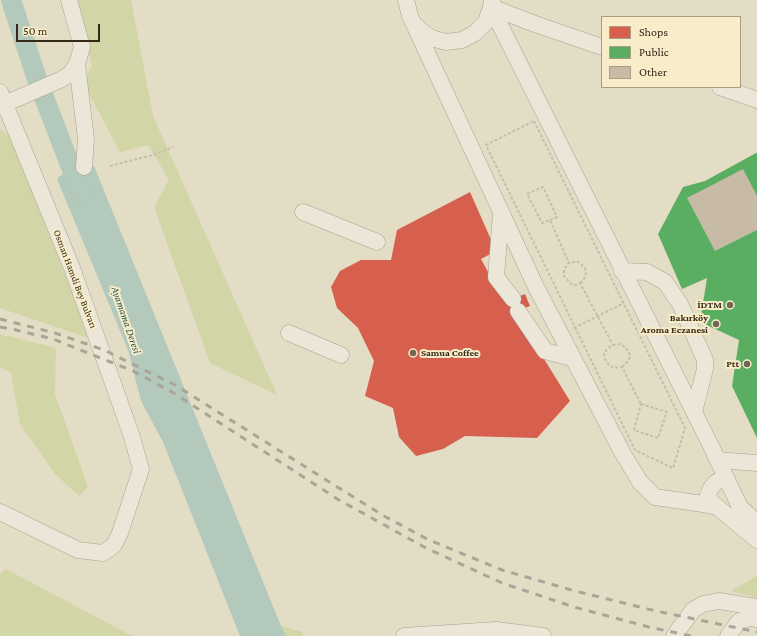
<!DOCTYPE html>
<meta charset="utf-8">
<style>
body{margin:0}
#map{position:relative;width:757px;height:636px;overflow:hidden;background:#e4ddc5;font-family:"Crimson Pro",serif}
canvas{display:block}
.legend{position:absolute;left:601px;top:16px;width:140px;height:72px;box-sizing:border-box;background:#f8edc8;border:1px solid #aa9e82;margin:0;padding:5px 7px;list-style:none;font-size:12px;color:#352819}
.legend li{display:flex;align-items:center;gap:8px;height:20px}
.legend b{width:20px;border:1px solid #aa9e82}
.scale{position:absolute;left:16px;top:24px;width:84px;height:18px;box-sizing:border-box;border:2px solid #352819;border-top:0;padding-left:5px;font-size:12px;line-height:14px;white-space:nowrap;color:#352819;-webkit-text-stroke:3px #f8edc8;paint-order:stroke}
</style>
<div id="map">
<canvas width="757" height="636"></canvas>
<ul class="legend">
<li><b style="height:11px;background:#d6604d"></b>Shops</li>
<li><b style="height:11px;background:#5aae61"></b>Public</li>
<li><b style="height:11px;background:#c7baa6"></b>Other</li>
</ul>
<div class="scale">50 m</div>
</div>
<script>
const c = document.querySelector('canvas').getContext('2d');
c.lineJoin = 'round';
function fill(path, color) {
  c.fillStyle = color;
  c.fill(path, 'evenodd');
}
function toPath(rows) {
  const path = new Path2D();
  for (const r of rows) {
    path.moveTo(r[0], r[1]);
    for (let i = 2; i < r.length; i += 2) path.lineTo(r[i], r[i + 1]);
  }
  return path;
}
function strokePath(path, color, width, dash) {
  c.strokeStyle = color;
  c.lineWidth = width;
  c.lineCap = dash ? 'butt' : 'round';
  c.setLineDash(dash || []);
  c.stroke(path);
}
function write(font, color, halo, rows, align = 'center') {
  c.font = font + ' "Crimson Pro",serif';
  c.lineWidth = 4;
  c.setLineDash([]);
  c.textBaseline = 'middle';
  c.strokeStyle = halo;
  c.fillStyle = color;
  for (const [text, x, y, turn = 0] of rows) {
    c.save();
    c.translate(x, y);
    c.rotate((+turn || 0) * Math.PI / 180);
    c.textAlign = isNaN(turn) ? turn : align;
    if (halo) c.strokeText(text, 0, 0);
    c.fillText(text, 0, 0);
    c.restore();
  }
}
fill(toPath([
 [77,0,131,0,153,116,277,395,210,363,154,207,169,180,148,145,120,152,83,82,92,66],
 [0,129,9,136,91,339,0,308],
 [0,334,56,348,55,394,88,487,79,496,55,474,20,424,11,373,0,367],
 [6,569,132,636,0,636,0,574],
 [757,576,757,598,731,591],
 [281,626,302,632,304,636,286,636]
]), '#d2d5a6');
fill(toPath([
 [94,166,281,626,286,636,240,636,163,442,141,401,128,350,57,179,65,172]
]), '#b2c9bc');
fill(toPath([
 [470,192,496,251,481,259,499,292,513,299,525,294,530,306,515,312,570,401,537,438,465,436,443,449,416,456,399,437,393,408,365,396,374,361,358,328,337,308,331,287,340,271,361,260,391,260,397,230]
]), '#d6604d');
fill(toPath([
 [756,153,757,153,757,438,732,386,739,340,700,322,707,278,682,289,658,234,683,187,705,181]
]), '#5aae61');
strokePath(toPath([
 [11,0,37,79,82,196]
]), '#b2c9bc', 20);
fill(toPath([
 [743,169,757,196,757,230,715,251,687,198]
]), '#c7baa6');
const minor = toPath([
 [406,0,410,16,536,287,622,452,640,482,655,497,703,504,717,507],
 [491,7,711,446,740,507,757,523],
 [491,7,535,24,602,47],
 [416,26,419,29,431,38,446,42,462,40,475,33,486,22,491,7,492,1],
 [77,64,86,139,84,167],
 [720,87,757,100],
 [0,92,72,268,131,434,141,469,120,533,114,545,103,553,78,550,0,512],
 [0,106,60,80,70,74,77,64,82,47,69,0],
 [303,212,377,242],
 [501,214,496,277,513,299],
 [622,271,647,272,665,282,680,304,705,360,705,369,694,412],
 [518,311,545,351,572,358],
 [289,333,341,355],
 [717,460,757,463],
 [729,484,724,480,720,480,715,483,711,488,708,495,710,501,757,540],
 [404,636,496,630,543,636],
 [674,636,693,610,703,604,719,601,757,607],
 [728,636,739,621,751,618,757,619]
]);
strokePath(minor, '#a8a090', 17);
strokePath(toPath([
 [534,121,685,428,673,468,635,450,486,145,534,121],
 [110,166,153,155,173,147],
 [550,220,557,217,543,187,527,194,542,223,550,220,569,263],
 [580,283,583,281,586,275,585,268,577,261,569,263,564,269,564,276,571,284,576,285,580,283,613,345],
 [574,328,624,303],
 [622,367,629,360,630,355,626,348,621,344,613,345,608,348,604,353,605,359,609,365,614,368,622,367,641,404],
 [641,404,667,412,658,438,634,430,641,404]
]), '#c3beb0', 2, [3, 2]);
strokePath(minor, '#ebe6d8', 16);
strokePath(toPath([
 [0,319,55,333,104,350,175,385,347,493,384,516,429,540,502,570,575,591,656,611,757,632],
 [0,327,16,330,53,339,133,371,172,392,339,500,426,548,502,583,574,607,649,627,691,636]
]), '#a9a599', 3, [7, 7]);
for (const [x, y, r, color] of [
 [730,305,4,"#726755"],
 [716,324,4,"#726755"],
 [413,353,4,"#726755"],
 [747,364,4,"#726755"]
]) {
  const dot = new Path2D();
  dot.arc(x, y, r, 0, 2 * Math.PI);
  c.fillStyle = color;
  c.fill(dot);
  strokePath(dot, '#f8edc8', 1.5);
}
write('10px', '#352819', '#f8edc8', [
 ["Osman Hamdi Bey Bulvarı",75,279,69]
]);
write('bold 10px', '#352819', '#f8edc8', [
 ["İDTM",722,305],
 ["Bakırköy",708,318],
 ["Aroma Eczanesi",708,330],
 ["Samua Coffee",421,353,"left"],
 ["Ptt",739,364]
], 'right');
write('italic 11px', '#265656', '#f8edc8', [
 ["Ayamama Deresi",126,320,71]
]);
</script>
